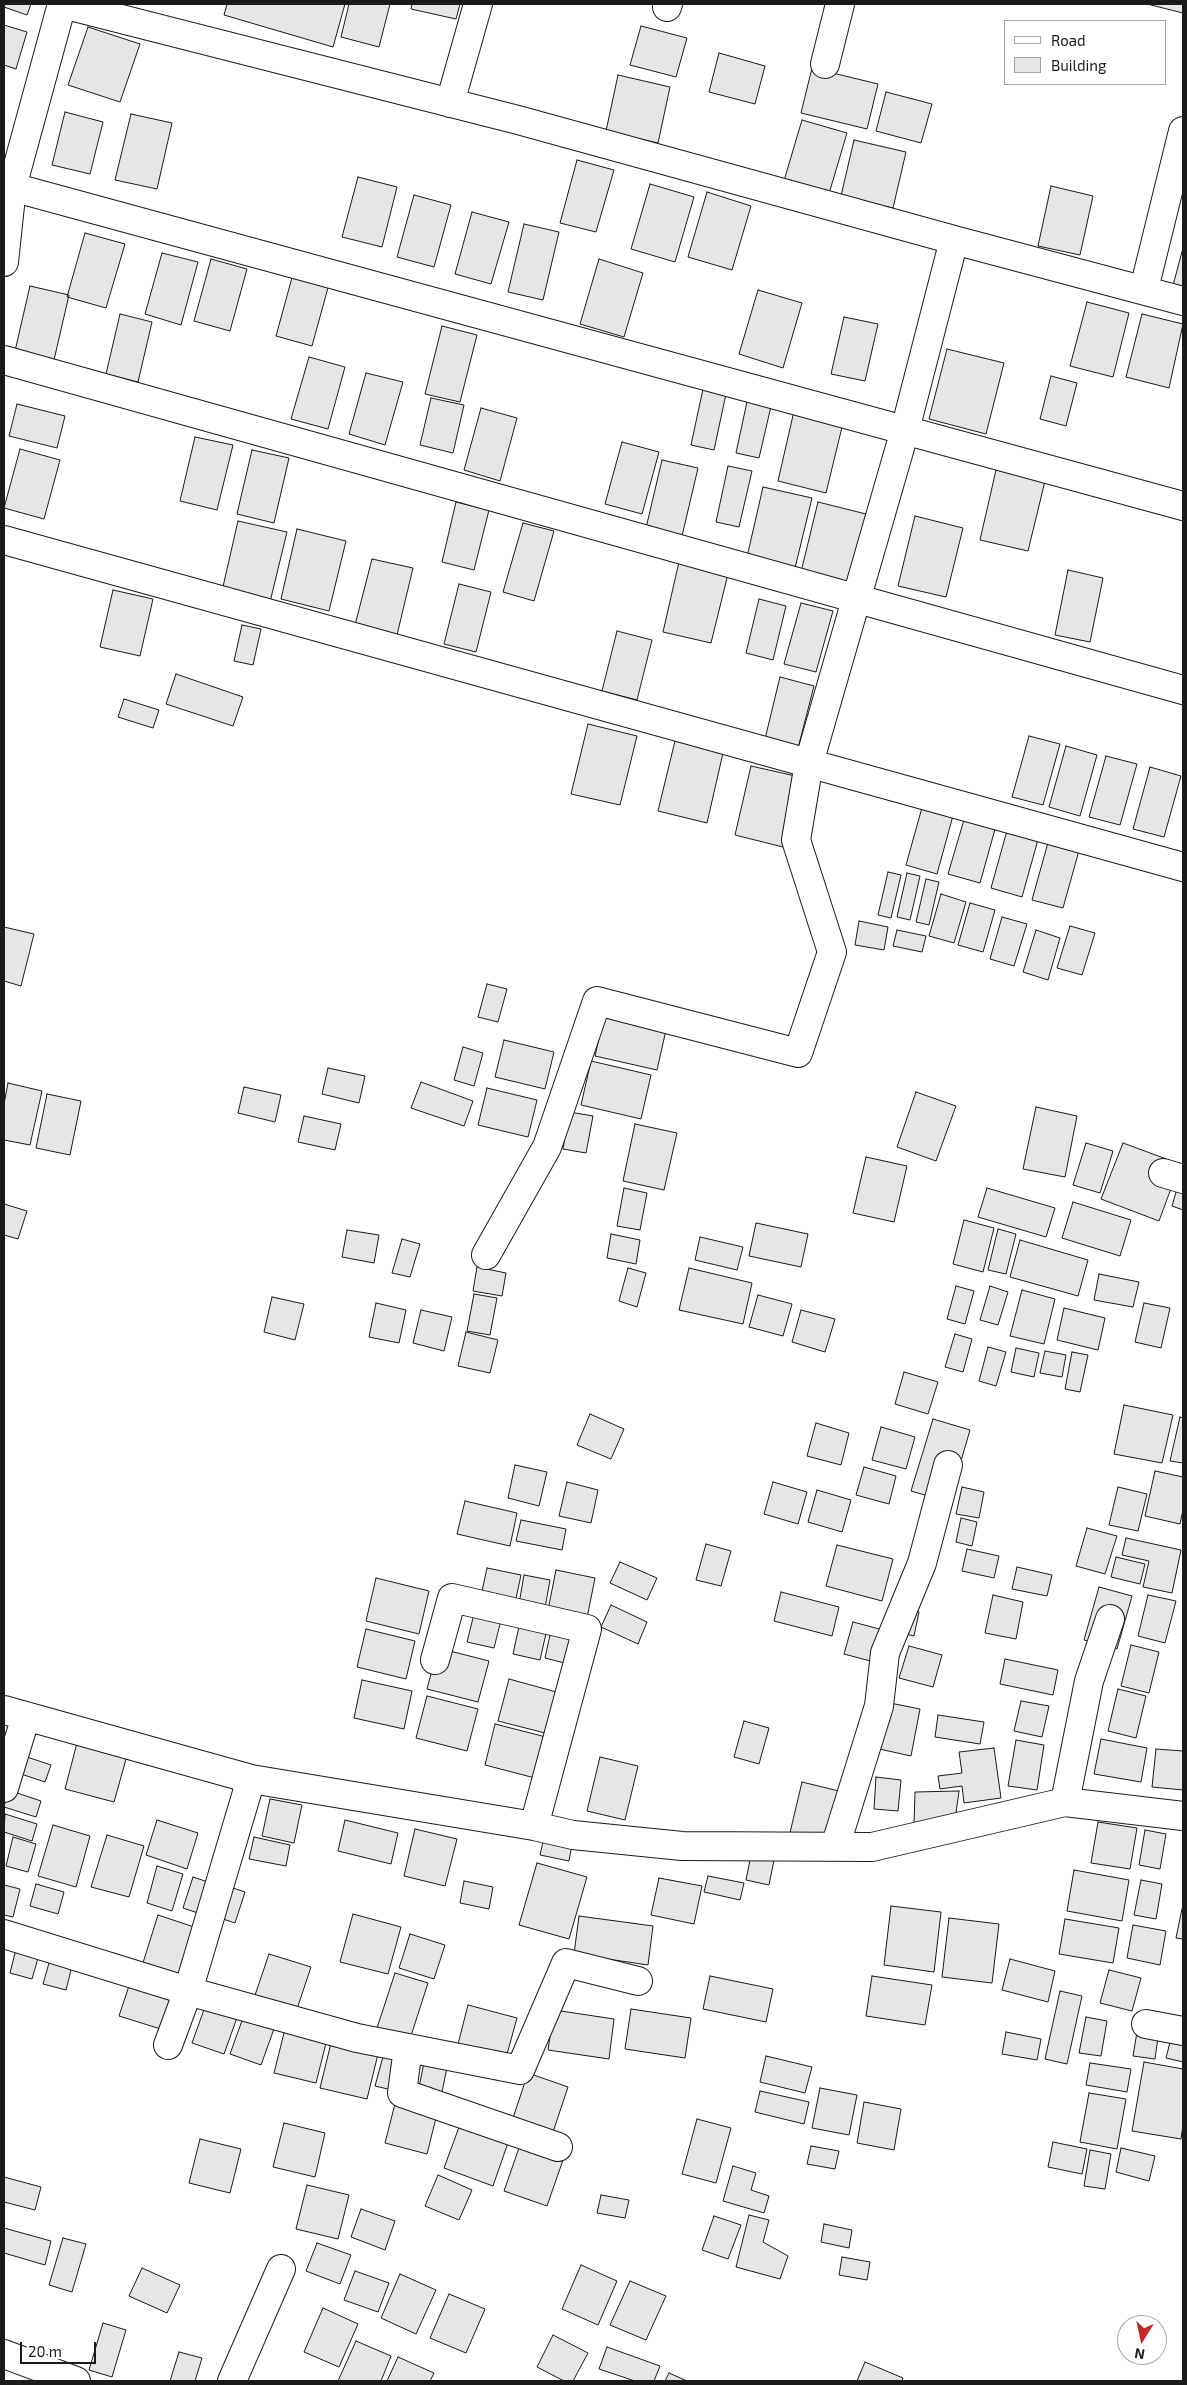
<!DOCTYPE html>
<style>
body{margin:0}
#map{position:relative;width:1187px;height:2385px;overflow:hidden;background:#fff;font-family:"Exo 2",sans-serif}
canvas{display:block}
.frame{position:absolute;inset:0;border:5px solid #1a1a1a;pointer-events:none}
.legend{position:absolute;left:1004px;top:20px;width:162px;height:65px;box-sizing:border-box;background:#fff;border:1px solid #a3a3a3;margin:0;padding:6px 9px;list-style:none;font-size:15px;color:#1a1a1a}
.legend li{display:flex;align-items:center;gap:10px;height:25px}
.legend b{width:25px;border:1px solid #a3a3a3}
.north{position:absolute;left:1117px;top:2315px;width:50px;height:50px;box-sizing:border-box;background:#fff;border:1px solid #a3a3a3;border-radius:50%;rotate:190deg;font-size:14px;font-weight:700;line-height:20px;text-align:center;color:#1a1a1a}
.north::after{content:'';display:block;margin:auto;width:18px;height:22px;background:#c62828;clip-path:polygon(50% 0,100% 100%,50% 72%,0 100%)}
.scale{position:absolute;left:20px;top:2342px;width:76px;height:22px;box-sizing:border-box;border:2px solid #1a1a1a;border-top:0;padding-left:6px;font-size:15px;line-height:18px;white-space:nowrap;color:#1a1a1a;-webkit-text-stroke:4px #fff;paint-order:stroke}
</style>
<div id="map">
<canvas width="1187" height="2385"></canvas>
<div class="frame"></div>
<ul class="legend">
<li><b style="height:6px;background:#fff"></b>Road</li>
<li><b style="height:14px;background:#e6e6e6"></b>Building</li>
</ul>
<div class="north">N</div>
<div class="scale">20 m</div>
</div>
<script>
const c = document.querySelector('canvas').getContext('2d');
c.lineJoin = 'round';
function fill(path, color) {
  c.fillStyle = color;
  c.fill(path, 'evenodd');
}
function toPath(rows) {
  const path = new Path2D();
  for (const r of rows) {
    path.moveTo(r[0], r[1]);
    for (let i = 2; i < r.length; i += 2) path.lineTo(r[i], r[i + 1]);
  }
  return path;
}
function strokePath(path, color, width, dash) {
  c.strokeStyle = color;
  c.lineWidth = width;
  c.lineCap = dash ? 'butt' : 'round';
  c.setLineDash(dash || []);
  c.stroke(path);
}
const building = toPath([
 [4,4,31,4,27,15,4,7,4,4],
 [227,4,345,4,333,47,224,15,227,4],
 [349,4,390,4,379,47,341,37,349,4],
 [412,4,460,4,456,19,411,9,412,4],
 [1147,4,1183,4,1183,13,1147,4],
 [4,25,27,32,16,69,4,65,4,25],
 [641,26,687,38,676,77,630,65,641,26],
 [88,27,140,44,120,102,68,85,88,27],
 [719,53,765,66,755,104,709,92,719,53],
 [812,68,878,84,867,129,801,113,812,68],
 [618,75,670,87,658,143,606,131,618,75],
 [886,92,932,104,921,143,876,131,886,92],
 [65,112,103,122,90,174,52,165,65,112],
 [131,114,172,123,157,189,115,180,131,114],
 [802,120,847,133,828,197,783,184,802,120],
 [854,140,906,152,893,208,841,196,854,140],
 [577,160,614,170,596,232,560,223,577,160],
 [358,177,397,187,382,247,342,237,358,177],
 [650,184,694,197,675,262,631,249,650,184],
 [1051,186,1093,196,1080,255,1038,246,1051,186],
 [707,192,751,206,732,270,688,257,707,192],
 [414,195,451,205,434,267,397,257,414,195],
 [472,212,509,222,491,284,455,274,472,212],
 [524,224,559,232,543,300,508,292,524,224],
 [85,233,125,244,106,308,67,297,85,233],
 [1183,248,1183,296,1171,293,1183,248],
 [162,253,198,262,181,325,145,314,162,253],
 [211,259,247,269,230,331,194,321,211,259],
 [599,259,643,273,624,337,580,324,599,259],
 [293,274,329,284,312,346,276,336,293,274],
 [30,286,69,295,54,360,15,351,30,286],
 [758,290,802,303,783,368,739,354,758,290],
 [1087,302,1129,313,1113,377,1070,366,1087,302],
 [120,314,152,322,138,382,106,374,120,314],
 [1142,314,1183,324,1169,388,1126,377,1142,314],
 [844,317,878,324,865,381,831,374,844,317],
 [442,326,477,335,460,402,425,394,442,326],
 [947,349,1004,363,986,434,929,419,947,349],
 [309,357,345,367,328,429,291,419,309,357],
 [366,373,403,382,385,445,349,434,366,373],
 [1051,376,1077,383,1066,426,1040,419,1051,376],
 [703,389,726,394,714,450,691,445,703,389],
 [748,397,772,402,759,458,736,453,748,397],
 [431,398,464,405,453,453,420,445,431,398],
 [17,404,65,416,57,448,9,436,17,404],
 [481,408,517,418,500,481,464,470,481,408],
 [794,411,843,423,826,493,778,481,794,411],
 [195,437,233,445,217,510,180,501,195,437],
 [622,442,659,452,642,514,605,504,622,442],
 [20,449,60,460,44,519,4,508,20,449],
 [252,450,289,458,274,523,237,514,252,450],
 [662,460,698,468,682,536,646,528,662,460],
 [728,466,752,471,739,527,716,522,728,466],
 [996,470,1045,481,1028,551,980,540,996,470],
 [763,487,812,498,795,568,747,557,763,487],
 [456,502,489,510,474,570,442,562,456,502],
 [818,502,866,514,850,584,801,572,818,502],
 [915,516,963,528,946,597,898,586,915,516],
 [238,521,287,532,270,602,222,591,238,521],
 [523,523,554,531,534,601,503,592,523,523],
 [297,529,346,541,329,611,281,599,297,529],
 [372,559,413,568,397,635,355,625,372,559],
 [679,562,728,574,711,643,663,632,679,562],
 [1068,570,1103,578,1090,642,1055,635,1068,570],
 [459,584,491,592,476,652,444,644,459,584],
 [113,590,153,599,140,656,100,647,113,590],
 [759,599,786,606,773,660,746,653,759,599],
 [801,603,833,611,816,672,784,664,801,603],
 [242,625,261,629,253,665,234,661,242,625],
 [617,631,652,640,637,700,602,691,617,631],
 [176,674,243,697,233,726,166,704,176,674],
 [780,677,814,686,797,752,764,743,780,677],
 [124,699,159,710,153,728,118,717,124,699],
 [588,724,637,736,620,805,571,794,588,724],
 [1029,736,1060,744,1043,805,1012,797,1029,736],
 [675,741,723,753,707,823,658,811,675,741],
 [1066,746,1097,755,1080,816,1049,807,1066,746],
 [1106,756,1137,764,1120,825,1089,817,1106,756],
 [751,766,800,777,783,847,735,835,751,766],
 [1150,767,1181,776,1164,837,1133,829,1150,767],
 [923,804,954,812,937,874,906,865,923,804],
 [966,813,997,822,980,883,948,874,966,813],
 [1008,827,1039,836,1022,897,991,888,1008,827],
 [1049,839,1080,847,1063,908,1032,900,1049,839],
 [888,872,901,875,891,918,878,915,888,872],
 [907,873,920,876,910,920,897,917,907,873],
 [926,879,939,882,929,925,916,922,926,879],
 [941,894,966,902,954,943,929,936,941,894],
 [970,903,995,910,983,952,958,945,970,903],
 [1002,917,1027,924,1014,966,990,959,1002,917],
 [859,921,888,927,884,950,855,945,859,921],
 [1070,926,1095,933,1082,975,1057,968,1070,926],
 [4,927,34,934,21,986,4,981,4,927],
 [897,930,926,936,922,952,893,946,897,930],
 [1036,930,1060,938,1048,980,1023,972,1036,930],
 [487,984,507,989,498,1022,478,1017,487,984],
 [604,1016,666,1030,657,1070,595,1056,604,1016],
 [504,1040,554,1052,545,1089,495,1077,504,1040],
 [463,1047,483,1053,474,1086,454,1080,463,1047],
 [591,1061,651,1075,641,1119,581,1105,591,1061],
 [328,1068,365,1076,359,1103,322,1094,328,1068],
 [421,1082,473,1101,464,1126,411,1108,421,1082],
 [8,1083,42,1091,30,1145,4,1140,4,1104,8,1083],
 [244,1087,281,1095,275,1122,238,1113,244,1087],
 [487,1088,537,1100,528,1137,478,1125,487,1088],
 [916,1092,956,1106,936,1161,897,1147,916,1092],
 [47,1094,81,1101,70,1155,36,1148,47,1094],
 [1036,1107,1077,1116,1065,1177,1023,1169,1036,1107],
 [569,1112,593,1116,586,1153,563,1149,569,1112],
 [304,1116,341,1124,335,1150,298,1142,304,1116],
 [635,1124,677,1133,664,1190,623,1181,635,1124],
 [1086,1143,1113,1151,1100,1193,1073,1185,1086,1143],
 [1123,1143,1180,1164,1159,1221,1101,1199,1123,1143],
 [866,1157,907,1166,894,1222,853,1213,866,1157],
 [1179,1182,1183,1183,1183,1210,1172,1206,1179,1182],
 [624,1188,647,1193,640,1230,617,1226,624,1188],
 [987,1188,1055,1208,1046,1237,978,1217,987,1188],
 [1073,1202,1131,1220,1120,1256,1062,1238,1073,1202],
 [4,1204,27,1211,18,1239,4,1235,4,1204],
 [964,1220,994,1228,983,1272,953,1264,964,1220],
 [756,1223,808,1234,801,1267,749,1256,756,1223],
 [998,1229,1016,1234,1006,1274,988,1270,998,1229],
 [347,1230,379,1235,374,1263,342,1257,347,1230],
 [611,1234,640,1240,636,1264,607,1258,611,1234],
 [700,1237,743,1247,737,1270,695,1260,700,1237],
 [402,1239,420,1244,410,1277,392,1273,402,1239],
 [1020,1240,1088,1260,1078,1296,1010,1277,1020,1240],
 [477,1267,506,1273,502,1296,473,1291,477,1267],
 [628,1268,646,1273,637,1307,619,1301,628,1268],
 [689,1268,752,1283,743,1324,679,1310,689,1268],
 [1099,1274,1139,1282,1133,1307,1094,1300,1099,1274],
 [956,1286,974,1291,965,1324,947,1319,956,1286],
 [990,1286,1008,1292,998,1325,980,1320,990,1286],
 [1022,1290,1055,1299,1044,1344,1010,1336,1022,1290],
 [474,1294,497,1298,490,1335,467,1331,474,1294],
 [758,1295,792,1304,783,1336,749,1327,758,1295],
 [272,1297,304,1304,295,1340,264,1332,272,1297],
 [376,1303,406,1310,399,1343,369,1337,376,1303],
 [1144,1303,1170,1308,1161,1348,1135,1342,1144,1303],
 [1064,1308,1105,1318,1098,1350,1057,1340,1064,1308],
 [421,1310,452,1317,444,1351,413,1343,421,1310],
 [801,1310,835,1319,825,1352,792,1342,801,1310],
 [466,1332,498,1340,490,1373,458,1366,466,1332],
 [955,1334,972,1339,963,1372,945,1367,955,1334],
 [988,1347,1006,1352,996,1386,979,1381,988,1347],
 [1016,1348,1039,1353,1034,1377,1011,1372,1016,1348],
 [1045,1351,1066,1355,1062,1377,1040,1373,1045,1351],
 [1072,1352,1088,1355,1080,1392,1065,1389,1072,1352],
 [904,1372,938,1382,928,1414,895,1404,904,1372],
 [1124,1405,1173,1415,1162,1463,1114,1454,1124,1405],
 [590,1414,624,1429,611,1459,577,1445,590,1414],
 [1180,1417,1183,1418,1183,1463,1170,1461,1180,1417],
 [933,1419,970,1430,949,1502,911,1491,933,1419],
 [816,1423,849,1433,841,1465,807,1456,816,1423],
 [881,1427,915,1437,906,1469,872,1460,881,1427],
 [515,1465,547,1472,539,1506,508,1498,515,1465],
 [864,1467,896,1476,889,1504,856,1495,864,1467],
 [1155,1471,1183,1477,1183,1510,1180,1524,1145,1516,1155,1471],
 [567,1482,598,1490,591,1523,559,1516,567,1482],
 [773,1482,807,1492,798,1524,764,1514,773,1482],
 [962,1487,984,1492,979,1518,956,1514,962,1487],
 [1118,1487,1147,1494,1138,1531,1109,1525,1118,1487],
 [817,1490,851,1500,842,1532,808,1522,817,1490],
 [465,1501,517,1513,510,1546,457,1534,465,1501],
 [961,1518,977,1522,972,1546,956,1542,961,1518],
 [521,1520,566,1529,562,1550,516,1541,521,1520],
 [1087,1528,1117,1536,1105,1574,1076,1566,1087,1528],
 [1126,1538,1181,1550,1172,1593,1143,1587,1149,1561,1122,1555,1126,1538],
 [706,1544,731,1551,721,1586,696,1580,706,1544],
 [837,1545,893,1559,882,1601,826,1586,837,1545],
 [967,1549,999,1556,994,1578,962,1571,967,1549],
 [1116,1557,1145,1564,1140,1584,1111,1577,1116,1557],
 [620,1562,657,1578,647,1600,610,1583,620,1562],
 [1017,1567,1052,1575,1047,1596,1012,1589,1017,1567],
 [487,1568,521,1575,515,1603,481,1596,487,1568],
 [556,1570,595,1578,587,1618,548,1610,556,1570],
 [524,1575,550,1580,545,1608,519,1604,524,1575],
 [376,1578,429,1591,419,1634,366,1621,376,1578],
 [1099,1587,1132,1596,1117,1649,1084,1640,1099,1587],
 [781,1592,839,1607,832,1636,774,1621,781,1592],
 [993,1595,1023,1602,1016,1639,985,1633,993,1595],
 [1148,1595,1176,1601,1165,1643,1138,1636,1148,1595],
 [611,1605,647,1622,638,1644,601,1627,611,1605],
 [903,1608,919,1612,914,1636,898,1632,903,1608],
 [475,1610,502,1616,494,1648,467,1642,475,1610],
 [520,1622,547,1629,540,1660,513,1654,520,1622],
 [853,1622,887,1631,878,1663,844,1654,853,1622],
 [552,1626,580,1633,572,1665,545,1658,552,1626],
 [366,1629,415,1641,406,1679,357,1667,366,1629],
 [1131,1645,1159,1652,1149,1693,1121,1686,1131,1645],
 [909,1646,942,1655,933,1687,899,1678,909,1646],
 [438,1648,489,1661,478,1702,427,1689,438,1648],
 [1005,1659,1058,1670,1053,1695,1000,1684,1005,1659],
 [509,1679,560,1693,549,1734,498,1721,509,1679],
 [362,1680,412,1691,404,1729,354,1718,362,1680],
 [1118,1689,1146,1696,1136,1738,1108,1731,1118,1689],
 [427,1696,478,1709,467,1751,416,1738,427,1696],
 [1021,1701,1049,1706,1042,1737,1014,1731,1021,1701],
 [885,1702,920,1709,911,1756,875,1748,885,1702],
 [938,1715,984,1722,980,1744,935,1737,938,1715],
 [744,1721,769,1728,759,1764,734,1757,744,1721],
 [495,1724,546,1737,535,1778,485,1765,495,1724],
 [78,1739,128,1752,114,1802,65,1789,78,1739],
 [1101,1739,1147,1748,1141,1782,1094,1774,1101,1739],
 [1016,1740,1044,1745,1037,1790,1008,1786,1016,1740],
 [994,1748,1001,1798,964,1803,962,1786,940,1789,938,1776,962,1773,959,1752,994,1748],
 [1156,1749,1183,1751,1183,1790,1152,1787,1156,1749],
 [18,1754,51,1765,45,1782,12,1771,18,1754],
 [600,1757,638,1766,625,1820,587,1811,600,1757],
 [876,1777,901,1780,898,1811,874,1809,876,1777],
 [802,1782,847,1793,822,1843,789,1837,802,1782],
 [8,1790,41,1801,36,1817,4,1807,8,1790],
 [959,1791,956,1813,914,1824,915,1792,959,1791],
 [270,1799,302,1805,294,1843,262,1836,270,1799],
 [5,1814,37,1824,32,1841,4,1832,5,1814],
 [157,1820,198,1833,187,1869,146,1855,157,1820],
 [345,1820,398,1833,391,1864,338,1851,345,1820],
 [1098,1822,1137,1828,1130,1869,1091,1863,1098,1822],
 [53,1825,90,1836,76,1887,38,1876,53,1825],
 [415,1829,457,1839,445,1886,404,1876,415,1829],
 [1145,1830,1166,1834,1160,1869,1139,1865,1145,1830],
 [545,1833,573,1839,569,1861,540,1855,545,1833],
 [107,1835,144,1846,129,1897,91,1887,107,1835],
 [13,1837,36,1844,28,1872,6,1866,13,1837],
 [254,1837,290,1845,286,1866,249,1859,254,1837],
 [751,1855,774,1860,769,1885,746,1880,751,1855],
 [537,1863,587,1877,569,1939,519,1925,537,1863],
 [157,1866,183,1874,172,1911,147,1903,157,1866],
 [1074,1870,1129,1880,1122,1921,1067,1911,1074,1870],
 [708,1876,744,1883,740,1900,704,1892,708,1876],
 [193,1877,214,1884,204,1915,183,1908,193,1877],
 [659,1878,702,1886,694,1924,651,1915,659,1878],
 [1141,1880,1162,1884,1156,1919,1134,1915,1141,1880],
 [464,1881,493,1887,489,1909,460,1903,464,1881],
 [36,1884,64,1892,58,1914,30,1906,36,1884],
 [4,1885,20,1889,13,1917,4,1915,4,1885],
 [224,1885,245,1892,235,1923,214,1916,224,1885],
 [891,1906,941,1912,934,1972,884,1965,891,1906],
 [1182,1909,1183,1909,1183,1939,1176,1938,1182,1909],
 [353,1914,401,1927,388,1974,340,1962,353,1914],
 [158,1915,200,1929,184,1980,142,1966,158,1915],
 [579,1916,653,1926,648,1965,574,1954,579,1916],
 [949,1918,999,1924,992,1983,942,1977,949,1918],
 [1065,1919,1119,1928,1113,1963,1059,1954,1065,1919],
 [1133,1925,1166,1931,1160,1965,1127,1958,1133,1925],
 [410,1934,445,1945,434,1979,399,1968,410,1934],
 [17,1945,40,1951,32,1979,10,1973,17,1945],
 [269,1954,311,1967,294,2018,252,2004,269,1954],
 [51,1956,73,1962,66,1990,43,1984,51,1956],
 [1010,1959,1055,1971,1048,2002,1002,1990,1010,1959],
 [1109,1970,1141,1978,1132,2011,1100,2003,1109,1970],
 [395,1973,428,1983,409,2042,376,2031,395,1973],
 [710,1976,773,1989,766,2022,703,2009,710,1976],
 [872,1976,932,1985,925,2025,866,2016,872,1976],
 [129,1986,176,2001,167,2031,119,2016,129,1986],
 [1060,1991,1082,1996,1067,2064,1045,2059,1060,1991],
 [206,2004,238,2015,224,2054,192,2043,206,2004],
 [468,2005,517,2018,504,2065,456,2052,468,2005],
 [631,2009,691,2018,685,2058,625,2049,631,2009],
 [554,2010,614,2019,609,2059,548,2050,554,2010],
 [244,2015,275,2026,261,2065,230,2054,244,2015],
 [1086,2017,1107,2021,1101,2056,1079,2053,1086,2017],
 [1138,2026,1159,2030,1155,2059,1133,2056,1138,2026],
 [285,2029,327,2039,316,2083,274,2073,285,2029],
 [1006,2032,1041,2039,1037,2060,1002,2054,1006,2032],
 [1172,2034,1183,2036,1183,2062,1166,2058,1172,2034],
 [332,2039,379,2050,367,2099,320,2088,332,2039],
 [384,2053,398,2057,392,2090,375,2086,384,2053],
 [426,2053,449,2058,441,2097,418,2092,426,2053],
 [766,2056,812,2067,805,2093,760,2082,766,2056],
 [1144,2062,1183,2069,1183,2125,1181,2139,1132,2131,1144,2062],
 [1090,2063,1131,2069,1127,2092,1086,2085,1090,2063],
 [528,2073,568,2087,553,2132,513,2118,528,2073],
 [820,2088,857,2095,849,2135,812,2128,820,2088],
 [760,2091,809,2102,804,2124,755,2112,760,2091],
 [1089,2093,1126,2099,1117,2149,1080,2142,1089,2093],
 [396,2100,438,2110,427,2154,385,2143,396,2100],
 [864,2102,901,2109,894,2150,857,2143,864,2102],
 [462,2119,510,2137,493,2186,444,2168,462,2119],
 [697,2119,731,2128,716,2183,682,2174,697,2119],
 [284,2123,325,2133,315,2177,273,2167,284,2123],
 [200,2139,241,2149,230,2193,189,2183,200,2139],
 [1053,2142,1087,2149,1082,2174,1048,2167,1053,2142],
 [520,2145,563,2160,547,2206,504,2191,520,2145],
 [811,2146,839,2151,835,2169,807,2164,811,2146],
 [1121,2148,1155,2156,1149,2181,1116,2172,1121,2148],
 [1090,2150,1111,2154,1105,2189,1084,2186,1090,2150],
 [733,2166,756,2173,751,2190,769,2196,764,2213,723,2201,733,2166],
 [438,2175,472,2190,459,2220,425,2206,438,2175],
 [4,2177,41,2187,35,2210,4,2202,4,2177],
 [307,2185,349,2195,338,2239,296,2229,307,2185],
 [601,2195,629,2200,625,2218,597,2213,601,2195],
 [361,2209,395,2221,385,2250,351,2237,361,2209],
 [749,2215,769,2220,763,2242,788,2256,780,2279,736,2267,749,2215],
 [714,2216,741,2225,728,2259,702,2250,714,2216],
 [824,2224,852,2230,849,2248,821,2242,824,2224],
 [4,2228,51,2241,45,2265,4,2253,4,2228],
 [63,2238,86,2244,72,2292,49,2285,63,2238],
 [317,2243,351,2255,340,2284,306,2271,317,2243],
 [842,2257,870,2262,867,2280,839,2275,842,2257],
 [581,2265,617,2281,598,2325,562,2309,581,2265],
 [142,2268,180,2285,167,2313,129,2296,142,2268],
 [355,2271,389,2283,378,2312,344,2300,355,2271],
 [400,2274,436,2290,416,2334,381,2318,400,2274],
 [630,2281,666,2296,646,2340,610,2325,630,2281],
 [449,2294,485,2309,466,2353,430,2338,449,2294],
 [323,2308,358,2324,339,2367,304,2352,323,2308],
 [103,2323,126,2330,112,2377,89,2370,103,2323],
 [553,2335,588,2353,573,2381,564,2381,537,2367,553,2335],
 [356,2341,391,2356,381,2381,338,2381,356,2341],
 [607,2347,660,2366,654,2381,635,2381,599,2369,607,2347],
 [179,2352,202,2358,195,2381,170,2381,179,2352],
 [398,2357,434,2373,430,2381,387,2381,398,2357],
 [865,2362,903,2378,902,2381,857,2381,865,2362],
 [669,2373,687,2381,665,2381,669,2373]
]);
fill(building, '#e6e6e6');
strokePath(building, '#1a1a1a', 1);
const minor = toPath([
 [74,7,518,120,954,240,905,430,809,763,796,840,832,952,798,1053,597,1001,547,1147,486,1255],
 [667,7,668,4],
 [825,64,840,4],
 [450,103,478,4],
 [12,187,1183,506],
 [954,240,1183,301],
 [4,262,12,187,62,4],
 [1144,289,1183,131],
 [4,360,1183,690],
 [4,540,1183,867],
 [1163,1173,1183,1179],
 [435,1660,452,1598,587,1629,534,1826],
 [4,1710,251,1779,534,1826,573,1835,682,1846,872,1847,1065,1802,1183,1816],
 [4,1788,26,1716],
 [1065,1802,1089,1681,1110,1619],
 [835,1847,879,1706,885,1653,922,1563,948,1465],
 [4,1934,188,1991,357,2038,520,2070,566,1963,638,1981],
 [1146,2024,1183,2031],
 [168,2045,188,1991,251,1779],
 [408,2048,402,2093,558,2147],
 [4,2354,76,2381],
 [232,2381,281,2269]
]);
strokePath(minor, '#1a1a1a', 30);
strokePath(minor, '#fff', 28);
</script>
